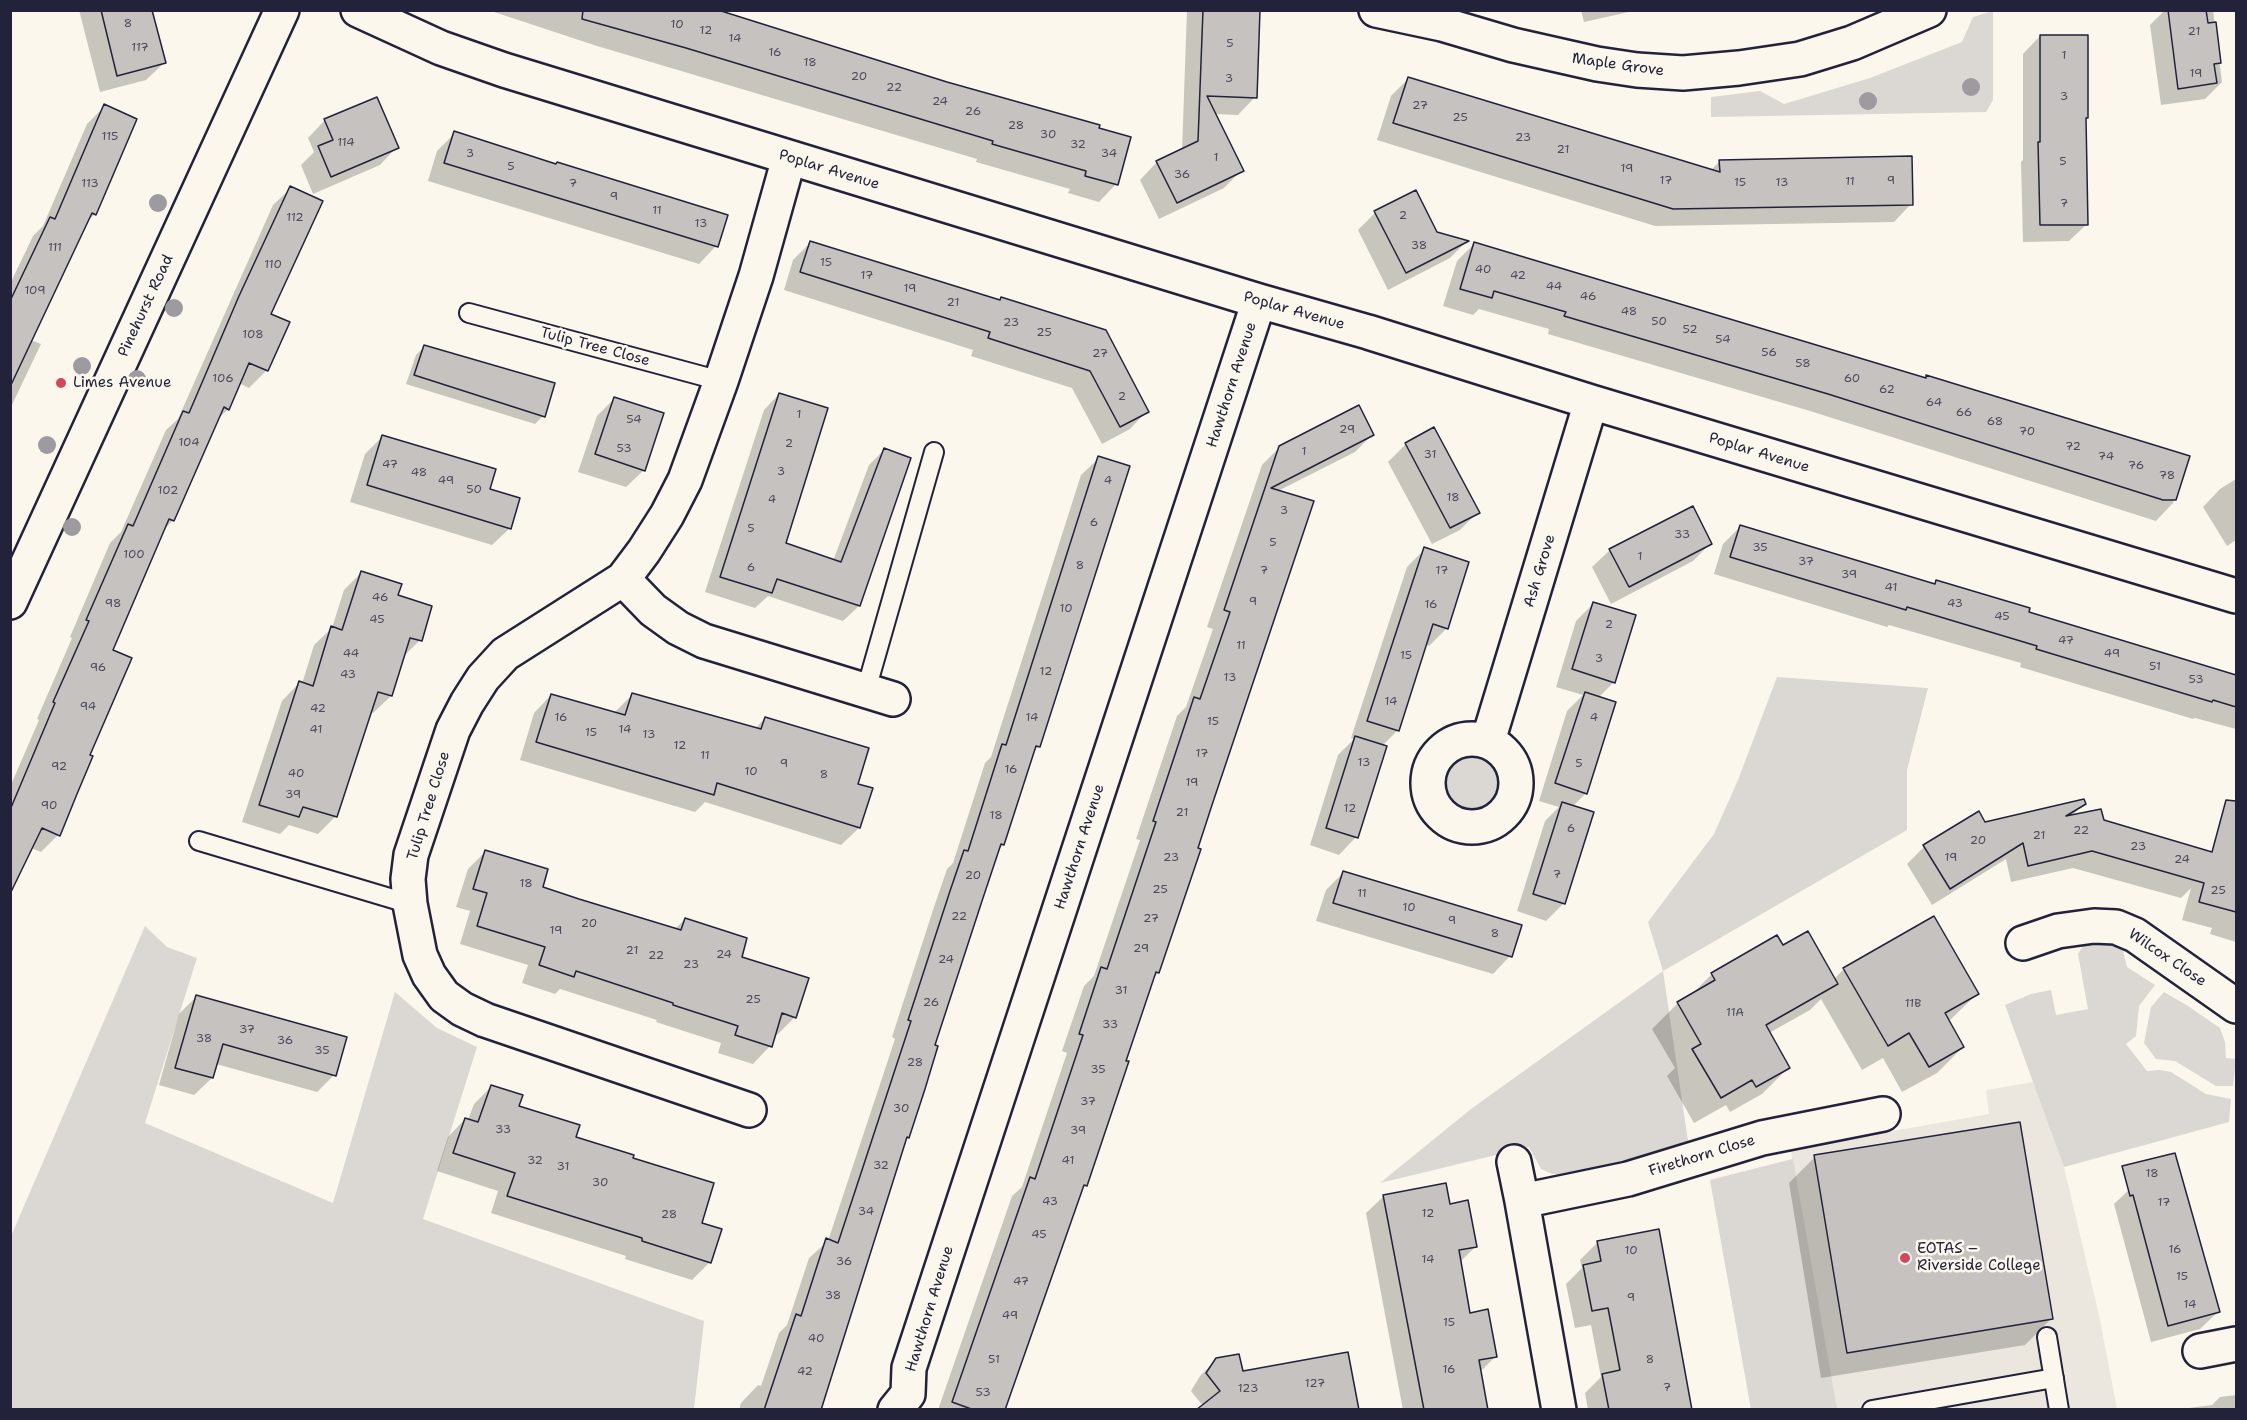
<!DOCTYPE html>
<meta charset="utf-8">
<style>
body{margin:0}
#map{position:relative;width:2247px;height:1420px;overflow:hidden;background:#fbf7ec;font-family:"Shantell Sans",sans-serif}
canvas{display:block}
.frame{position:absolute;inset:0;border:12px solid #22223b;pointer-events:none}
</style>
<div id="map">
<canvas width="2247" height="1420"></canvas>
<div class="frame"></div>
</div>
<script>
const c = document.querySelector('canvas').getContext('2d');
c.lineJoin = 'round';
function fill(path, color) {
  c.fillStyle = color;
  c.fill(path, 'evenodd');
}
function toPath(rows) {
  const path = new Path2D();
  for (const r of rows) {
    if (r.length === 3) {
      path.moveTo(r[0] + r[2], r[1]);
      path.arc(r[0], r[1], r[2], 0, 2 * Math.PI);
      continue;
    }
    path.moveTo(r[0], r[1]);
    for (let i = 2; i < r.length; i += 2) path.lineTo(r[i], r[i + 1]);
  }
  return path;
}
function strokePath(path, color, width, dash) {
  c.strokeStyle = color;
  c.lineWidth = width;
  c.lineCap = dash ? 'butt' : 'round';
  c.setLineDash(dash || []);
  c.stroke(path);
}
function write(font, color, halo, rows, align = 'center') {
  c.font = font + ' "Shantell Sans",sans-serif';
  c.lineWidth = 5;
  c.setLineDash([]);
  c.textBaseline = 'middle';
  c.strokeStyle = halo;
  c.fillStyle = color;
  for (const [text, x, y, turn = 0] of rows) {
    c.save();
    c.translate(x, y);
    c.rotate((+turn || 0) * Math.PI / 180);
    c.textAlign = isNaN(turn) ? turn : align;
    if (halo) c.strokeText(text, 0, 0);
    c.fillText(text, 0, 0);
    c.restore();
  }
}
fill(toPath([
 [2034,1082,2064,1167,2099,1315,2117,1409,1751,1409,1710,1180,1792,1159,1791,1149,1989,1114,1986,1090]
]), '#ebe7df');
fill(toPath([
 [1993,11,1993,100,1986,112,1711,117,1711,97,1760,91,1784,104,1870,78,1962,42,1973,17],
 [1777,677,1928,688,1907,770,1907,830,1663,971,1688,1141,1619,1162,1571,1174,1552,1174,1541,1169,1529,1147,1380,1183,1471,1109,1663,971,1648,922,1714,834,1738,780],
 [1472,783,30],
 [145,926,167,947,197,958,145,1123,333,1203,395,992,437,1028,477,1047,423,1219,704,1321,694,1409,11,1409,11,1236],
 [2090,941,2098,941,2122,947,2127,967,2155,985,2139,1006,2136,1036,2126,1044,2147,1071,2160,1070,2171,1072,2206,1094,2231,1099,2229,1122,2064,1167,2005,1005,2031,994,2051,990,2056,1015,2088,1009,2078,954,2084,944],
 [2164,992,2188,1006,2220,1028,2225,1042,2226,1058,2236,1059,2233,1086,2216,1086,2175,1061,2156,1059,2144,1043,2151,1007],
 [1793,1159,1837,1409,1751,1409,1710,1180]
]), '#dbd8d3');
fill(toPath([
 [79,10,150,10,164,63,146,80,100,92],
 [488,10,713,10,947,83,1116,184,1099,202,1068,193,1070,189,976,162,977,159,597,46],
 [1187,10,1258,10,1255,97,1238,115,1214,114,1242,170,1224,188,1159,219,1140,180,1157,162,1182,151],
 [1581,10,1638,10,1584,22],
 [2165,10,2213,10,2222,82,2205,99,2161,105,2150,25],
 [2040,36,2084,120,2087,224,2069,241,2023,242,2021,162,2023,160,2023,54],
 [1408,79,1711,170,1720,161,1911,204,1894,222,1655,226,1377,140,1391,96],
 [105,106,95,214,85,223,31,340,41,344,10,409,10,284,33,236,43,226,87,124],
 [325,120,397,147,380,165,313,194,301,165,314,152,308,138],
 [455,133,716,246,699,264,428,181,437,151],
 [291,188,269,315,267,370,249,388,239,383,228,409,217,420,173,520,162,532,111,651,88,755,58,835,41,852,31,848,10,892,10,787,39,720,37,719,72,638,70,637,110,543,121,532,166,430,178,419,273,205],
 [1375,213,1466,242,1450,258,1388,290,1358,230],
 [810,243,999,301,1001,298,1147,411,1130,429,1102,444,1072,388,971,356,973,350,784,290,793,260],
 [1474,244,1924,379,1927,376,2188,457,2173,503,2156,521,1810,411,1548,334,1549,329,1479,309,1473,315,1443,306,1457,261],
 [424,347,543,416,535,424,406,384,416,355],
 [779,394,784,544,833,561,869,465,884,450,910,459,859,606,843,621,768,596,755,608,705,592,764,410],
 [614,399,644,470,626,487,578,472,597,416],
 [1373,434,1355,452,1278,491,1210,804,1158,973,1152,979,1086,1185,1080,1191,1004,1410,938,1410,1012,1196,1022,1187,1067,1053,1062,1051,1084,986,1094,976,1140,840,1136,839,1177,716,1186,707,1213,629,1207,627,1262,465,1280,447],
 [382,437,488,490,510,528,492,545,350,502,365,454],
 [1406,444,1478,512,1460,530,1432,544,1388,462],
 [1099,458,1039,746,1033,752,1003,845,998,850,933,1046,908,1137,905,1140,821,1404,823,1405,822,1410,739,1410,741,1403,758,1385,761,1386,779,1333,787,1325,809,1258,828,1241,895,1039,892,1037,933,910,947,869,953,863,985,763,991,757,1081,475],
 [2236,479,2236,540,2227,546,2203,507,2220,489],
 [1740,527,1933,585,1937,582,2027,613,2236,676,2236,729,2195,718,2193,719,2020,667,2021,663,1889,625,1887,627,1714,574,1723,544],
 [1710,544,1693,561,1611,604,1592,567,1610,550],
 [1425,549,1447,628,1429,646,1425,644,1398,730,1382,746,1356,837,1339,855,1310,845,1338,755,1354,739,1351,738,1407,567],
 [361,573,396,596,420,640,402,658,391,696,373,713,370,712,336,816,318,834,289,825,280,834,242,822,282,701,299,683,302,684,314,645,332,628,344,590],
 [1593,604,1614,682,1598,698,1586,793,1572,807,1564,903,1546,921,1517,911,1545,821,1559,807,1539,801,1567,711,1583,695,1556,687,1576,621],
 [551,695,615,712,632,695,755,729,765,718,856,785,859,828,841,845,705,802,695,812,520,760,534,713],
 [2084,803,2071,817,2103,821,2236,866,2236,942,2210,934,2212,928,2182,920,2191,888,2181,898,2073,868,2011,882,2006,859,1932,905,1907,864,1924,847,1985,823],
 [486,851,541,888,675,929,685,919,740,958,795,1017,777,1035,774,1034,770,1046,753,1064,718,1053,721,1043,656,1022,657,1020,560,989,555,994,522,983,528,965,460,944,470,911,456,907,468,869],
 [1343,873,1510,956,1493,974,1316,921,1326,890],
 [1783,947,1834,979,1844,969,1977,994,1948,1022,1963,1047,1937,1073,1902,1092,1883,1058,1862,1070,1821,999,1810,1010,1769,1033,1788,1068,1762,1094,1730,1112,1726,1105,1694,1123,1667,1076,1675,1068,1652,1029,1678,1003,1690,996,1712,974],
 [196,997,334,1075,317,1092,216,1064,212,1078,194,1095,159,1085,179,1014],
 [491,1087,517,1107,574,1138,631,1159,700,1224,710,1262,692,1280,625,1259,626,1256,491,1213,498,1191,437,1171,448,1137,465,1119,468,1120,474,1104],
 [1815,1157,2051,1319,2025,1345,1821,1378,1789,1183],
 [2132,1187,2218,1312,2200,1329,2151,1342,2114,1204],
 [1384,1196,1448,1205,1475,1247,1460,1262,1469,1314,1496,1356,1480,1372,1487,1410,1403,1410,1366,1213],
 [1598,1242,1691,1410,1588,1410,1585,1393,1601,1377,1591,1325,1575,1328,1566,1284,1582,1268,1580,1260],
 [1217,1359,1241,1373,1203,1406,1191,1391,1200,1376],
 [2236,1395,2236,1410,2173,1410,2212,1405,2220,1397]
]), '#0003');
const building = toPath([
 [101,10,152,10,166,63,117,76,101,10],
 [583,10,718,10,947,82,1100,125,1099,128,1131,137,1118,185,1085,176,1086,171,992,144,993,141,686,48,582,19,583,10],
 [1203,10,1260,10,1257,98,1207,96,1244,171,1177,203,1156,161,1198,141,1203,10],
 [2168,10,2206,10,2208,23,2216,22,2221,63,2214,64,2217,83,2178,89,2168,10],
 [2040,35,2088,35,2088,118,2086,118,2088,225,2040,225,2038,142,2040,142,2040,35],
 [1408,77,1720,172,1719,160,1912,156,1913,205,1673,209,1393,123,1408,77],
 [377,97,399,148,331,177,318,146,333,140,324,119,377,97],
 [104,104,137,119,96,215,92,213,10,387,10,301,50,217,55,219,104,104],
 [454,131,556,164,557,162,728,215,718,247,444,163,454,131],
 [290,186,323,201,271,314,290,322,268,371,249,363,229,410,224,407,174,521,169,519,113,650,132,658,90,755,93,756,77,794,60,836,42,828,10,894,10,810,55,703,53,702,89,621,86,620,128,524,133,526,183,411,189,413,239,296,290,186],
 [1416,190,1437,232,1469,241,1406,273,1374,211,1416,190],
 [810,241,1000,300,1001,297,1106,330,1149,412,1120,427,1090,371,988,338,990,332,800,272,810,241],
 [1474,242,1926,378,1926,375,2190,456,2176,500,2163,500,1828,394,1564,316,1566,312,1494,291,1492,298,1460,289,1474,242],
 [424,345,555,383,545,417,414,375,424,345],
 [779,393,828,408,786,543,841,562,884,448,911,458,860,606,777,579,772,593,720,577,779,393],
 [614,397,664,413,645,471,595,454,614,397],
 [1359,405,1374,435,1271,488,1314,501,1212,805,1198,848,1201,849,1159,973,1156,972,1126,1061,1129,1061,1087,1186,1084,1185,1005,1410,974,1410,952,1402,1030,1177,1035,1179,1083,1035,1079,1034,1101,967,1107,969,1156,822,1153,821,1194,697,1200,699,1230,612,1224,610,1279,446,1359,405],
 [1434,427,1480,513,1450,528,1405,443,1434,427],
 [382,435,496,469,490,489,520,498,511,529,367,485,382,435],
 [1098,456,1130,466,1040,747,1036,746,1004,845,1001,844,982,901,935,1045,938,1046,925,1089,909,1138,907,1137,821,1410,764,1410,796,1314,801,1316,826,1238,838,1243,911,1021,908,1020,950,891,964,850,968,851,1002,744,1006,745,1098,456],
 [1693,506,1712,544,1629,587,1609,549,1693,506],
 [1740,525,1935,584,1936,580,2030,608,2029,612,2236,675,2236,707,2213,700,2212,702,2036,649,2037,646,1907,607,1906,610,1730,557,1740,525],
 [1424,547,1469,562,1448,629,1433,624,1399,731,1367,721,1424,547],
 [361,571,402,584,398,595,432,606,422,641,410,638,392,696,378,692,337,817,303,807,299,817,259,805,299,681,313,686,331,626,342,630,361,571],
 [1593,602,1636,615,1615,683,1572,669,1593,602],
 [1585,692,1616,702,1587,794,1555,783,1585,692],
 [632,693,761,729,765,717,869,748,858,784,873,788,860,828,717,783,714,795,536,742,551,694,625,715,632,693],
 [1355,736,1387,746,1358,838,1326,828,1355,736],
 [2084,799,2086,804,2066,816,2101,809,2104,820,2212,852,2226,800,2236,801,2236,912,2199,902,2204,883,2092,851,2028,866,2023,843,1950,889,1923,845,1979,811,1985,822,2084,799],
 [1562,802,1594,812,1565,904,1533,894,1562,802],
 [485,850,548,869,543,887,579,899,681,930,685,918,747,938,742,957,809,978,796,1018,782,1013,772,1047,735,1035,738,1026,673,1005,673,1003,576,971,574,977,539,965,545,947,477,926,487,893,473,889,485,850],
 [1343,871,1522,925,1512,957,1333,903,1343,871],
 [1934,916,1979,994,1945,1013,1964,1047,1929,1067,1909,1033,1888,1046,1843,968,1934,916],
 [1808,931,1838,984,1766,1025,1790,1068,1756,1087,1752,1080,1721,1098,1692,1049,1701,1044,1677,1002,1715,980,1711,973,1777,935,1783,945,1808,931],
 [196,995,347,1037,336,1076,223,1044,213,1078,175,1068,196,995],
 [491,1085,523,1095,519,1106,580,1125,576,1137,634,1155,633,1158,714,1183,702,1223,722,1229,711,1263,642,1241,642,1238,507,1196,515,1173,453,1153,465,1118,478,1122,491,1085],
 [2020,1122,2053,1319,1847,1353,1814,1155,2020,1122],
 [2175,1153,2220,1312,2168,1326,2133,1195,2130,1196,2122,1166,2175,1153],
 [1446,1183,1450,1204,1468,1200,1477,1247,1459,1250,1470,1313,1488,1309,1497,1357,1479,1360,1488,1410,1424,1410,1383,1195,1446,1183],
 [1659,1229,1692,1410,1609,1410,1602,1374,1620,1370,1608,1308,1592,1311,1583,1265,1601,1261,1597,1241,1659,1229],
 [1348,1352,1359,1410,1196,1410,1220,1391,1206,1373,1216,1358,1239,1354,1243,1371,1348,1352]
]);
fill(building, '#c6c2c0');
strokePath(building, '#22223b', 1.5);
const service = toPath([
 [469,313,721,381],
 [866,690,934,452],
 [199,841,410,904],
 [2047,1337,2059,1410],
 [1872,1410,2054,1378]
]);
const minor = toPath([
 [358,10,441,48,504,70,1259,301,1368,332,1591,402,2236,596],
 [1376,10,1442,24,1513,45,1597,64,1637,70,1683,73,1739,68,1800,59,1852,43,1929,10],
 [623,579,653,610,678,628,704,641,893,699],
 [1472,783,44],
 [1488,741,1591,402],
 [2023,943,2058,931,2094,926,2116,927,2135,935,2236,1006],
 [749,1110,485,1020,462,1009,444,996,429,975,420,955,410,904,408,879,411,855,453,730,467,703,483,678,505,654,623,579,644,551,667,515,685,480,721,381,756,276,789,158],
 [1514,1162,1522,1201],
 [2200,1351,2236,1344],
 [895,1410,908,1394,909,1368,1259,301],
 [1559,1410,1522,1201,1628,1179,1762,1138,1883,1114]
]);
const tertiary = toPath([
 [10,602,282,10]
]);
strokePath(service, '#22223b', 22);
strokePath(minor, '#22223b', 38);
strokePath(tertiary, '#22223b', 38);
strokePath(service, '#fbf7ec', 18);
strokePath(minor, '#fbf7ec', 33);
strokePath(tertiary, '#fbf7ec', 33);
c.fillStyle = '#9d9ba0';
for (const [x, y] of [
 [1971,87],
 [1868,101],
 [158,203],
 [174,308],
 [82,366],
 [137,379],
 [47,445],
 [72,527]
]) {
  c.beginPath();
  c.arc(x, y, 9, 0, 2 * Math.PI);
  c.fill();
}
for (const [x, y, r, color] of [
 [61,383,6,"#d1495b"],
 [1905,1258,6,"#d1495b"]
]) {
  const dot = new Path2D();
  dot.arc(x, y, r, 0, 2 * Math.PI);
  c.fillStyle = color;
  c.fill(dot);
  strokePath(dot, '#fbf7ec', 2);
}
write('12px', '#4b4a5c', null, [
 ["8",128,24],
 ["10",677,25],
 ["12",706,31],
 ["21",2194,32],
 ["14",735,39],
 ["5",1230,44],
 ["117",140,48],
 ["16",775,53],
 ["1",2064,56],
 ["18",810,63],
 ["19",2196,74],
 ["20",859,77],
 ["3",1229,79],
 ["22",894,88],
 ["3",2064,97],
 ["24",940,102],
 ["27",1420,106],
 ["26",973,112],
 ["25",1460,118],
 ["28",1016,126],
 ["30",1048,135],
 ["115",110,137],
 ["23",1523,138],
 ["114",346,143],
 ["32",1078,145],
 ["21",1563,150],
 ["3",470,154],
 ["34",1109,154],
 ["1",1216,158],
 ["5",2063,162],
 ["5",511,167],
 ["19",1627,169],
 ["36",1182,175],
 ["17",1666,181],
 ["9",1891,181],
 ["11",1850,182],
 ["15",1740,183],
 ["13",1782,183],
 ["113",90,184],
 ["7",573,184],
 ["9",614,197],
 ["7",2064,204],
 ["11",657,211],
 ["2",1403,216],
 ["112",295,218],
 ["13",701,224],
 ["38",1419,246],
 ["111",55,248],
 ["15",826,263],
 ["110",273,265],
 ["40",1483,270],
 ["17",867,276],
 ["42",1518,276],
 ["44",1554,287],
 ["19",910,289],
 ["109",35,291],
 ["46",1588,297],
 ["21",953,303],
 ["48",1629,312],
 ["50",1659,322],
 ["23",1011,323],
 ["52",1690,330],
 ["25",1044,333],
 ["108",253,335],
 ["54",1723,340],
 ["56",1769,353],
 ["27",1100,354],
 ["58",1803,364],
 ["106",223,379],
 ["60",1852,379],
 ["62",1887,390],
 ["2",1122,397],
 ["64",1934,403],
 ["66",1964,413],
 ["1",799,415],
 ["54",634,420],
 ["68",1995,422],
 ["29",1347,430],
 ["70",2027,432],
 ["104",189,443],
 ["2",789,444],
 ["72",2073,447],
 ["53",624,449],
 ["1",1304,452],
 ["31",1430,455],
 ["74",2106,457],
 ["47",390,465],
 ["76",2136,466],
 ["3",781,472],
 ["48",419,473],
 ["78",2167,476],
 ["49",446,481],
 ["4",1108,481],
 ["50",474,490],
 ["102",168,491],
 ["18",1453,498],
 ["4",772,500],
 ["3",1284,511],
 ["6",1094,523],
 ["5",751,529],
 ["33",1682,535],
 ["5",1273,543],
 ["35",1760,548],
 ["100",134,555],
 ["1",1640,557],
 ["37",1806,562],
 ["8",1080,566],
 ["6",751,568],
 ["7",1264,571],
 ["17",1442,571],
 ["39",1849,575],
 ["41",1891,588],
 ["46",380,598],
 ["9",1253,602],
 ["98",113,604],
 ["43",1955,604],
 ["16",1431,605],
 ["10",1066,609],
 ["45",2002,617],
 ["45",377,620],
 ["2",1609,625],
 ["47",2066,641],
 ["11",1241,646],
 ["44",351,654],
 ["49",2112,654],
 ["15",1406,656],
 ["3",1599,659],
 ["51",2155,667],
 ["96",98,668],
 ["12",1046,672],
 ["43",348,675],
 ["13",1230,678],
 ["53",2196,680],
 ["14",1391,702],
 ["94",88,707],
 ["42",318,709],
 ["16",561,718],
 ["14",1032,718],
 ["4",1594,718],
 ["15",1213,722],
 ["41",316,730],
 ["14",625,730],
 ["15",591,733],
 ["13",649,735],
 ["12",680,746],
 ["17",1202,754],
 ["11",705,756],
 ["13",1364,763],
 ["9",784,764],
 ["5",1579,764],
 ["92",59,767],
 ["16",1011,770],
 ["10",751,772],
 ["40",296,774],
 ["8",824,775],
 ["19",1192,783],
 ["39",293,795],
 ["90",49,806],
 ["12",1350,809],
 ["21",1182,813],
 ["18",996,816],
 ["6",1571,829],
 ["22",2081,831],
 ["21",2039,836],
 ["20",1978,841],
 ["23",2138,847],
 ["23",1171,858],
 ["19",1951,858],
 ["24",2182,860],
 ["7",1557,875],
 ["20",973,876],
 ["18",526,884],
 ["25",1160,890],
 ["25",2218,891],
 ["11",1362,894],
 ["10",1409,908],
 ["22",959,917],
 ["27",1151,919],
 ["9",1452,921],
 ["20",589,924],
 ["19",556,931],
 ["8",1495,934],
 ["29",1141,949],
 ["21",632,951],
 ["24",724,955],
 ["22",656,956],
 ["24",946,960],
 ["23",691,965],
 ["31",1121,991],
 ["25",753,1000],
 ["26",931,1003],
 ["11B",1913,1004],
 ["11A",1735,1013],
 ["33",1110,1025],
 ["37",247,1030],
 ["38",204,1039],
 ["36",285,1041],
 ["35",322,1051],
 ["28",915,1063],
 ["35",1098,1070],
 ["37",1088,1102],
 ["30",901,1109],
 ["33",503,1130],
 ["39",1078,1131],
 ["32",535,1161],
 ["41",1068,1161],
 ["32",881,1166],
 ["31",563,1167],
 ["18",2152,1174],
 ["30",600,1183],
 ["43",1050,1202],
 ["17",2164,1203],
 ["34",866,1212],
 ["12",1428,1214],
 ["28",669,1215],
 ["45",1039,1235],
 ["16",2175,1250],
 ["10",1631,1251],
 ["14",1428,1260],
 ["36",844,1262],
 ["15",2182,1277],
 ["47",1021,1282],
 ["38",833,1296],
 ["9",1631,1298],
 ["14",2190,1305],
 ["49",1010,1316],
 ["15",1449,1323],
 ["40",816,1339],
 ["51",994,1360],
 ["8",1650,1360],
 ["16",1449,1370],
 ["42",805,1372],
 ["127",1315,1384],
 ["7",1667,1388],
 ["123",1248,1389],
 ["53",983,1393]
]);
write('15px', '#22223b', '#fbf7ec', [
 ["Maple Grove",1618,65,8],
 ["Poplar Avenue",829,170,17],
 ["Pinehurst Road",146,306,-65],
 ["Poplar Avenue",1294,311,16],
 ["Tulip Tree Close",595,347,15],
 ["Hawthorn Avenue",1232,385,-72],
 ["Poplar Avenue",1759,453,17],
 ["Ash Grove",1540,571,-73],
 ["Tulip Tree Close",429,806,-73],
 ["Hawthorn Avenue",1080,847,-72],
 ["Wilcox Close",2167,958,34],
 ["Firethorn Close",1702,1156,-17],
 ["Hawthorn Avenue",930,1309,-73]
]);
write('15px', '#22223b', '#fbf7ec', [
 ["Limes Avenue",73,383],
 ["EOTAS –",1917,1249],
 ["Riverside College",1917,1266]
], 'left');
</script>
